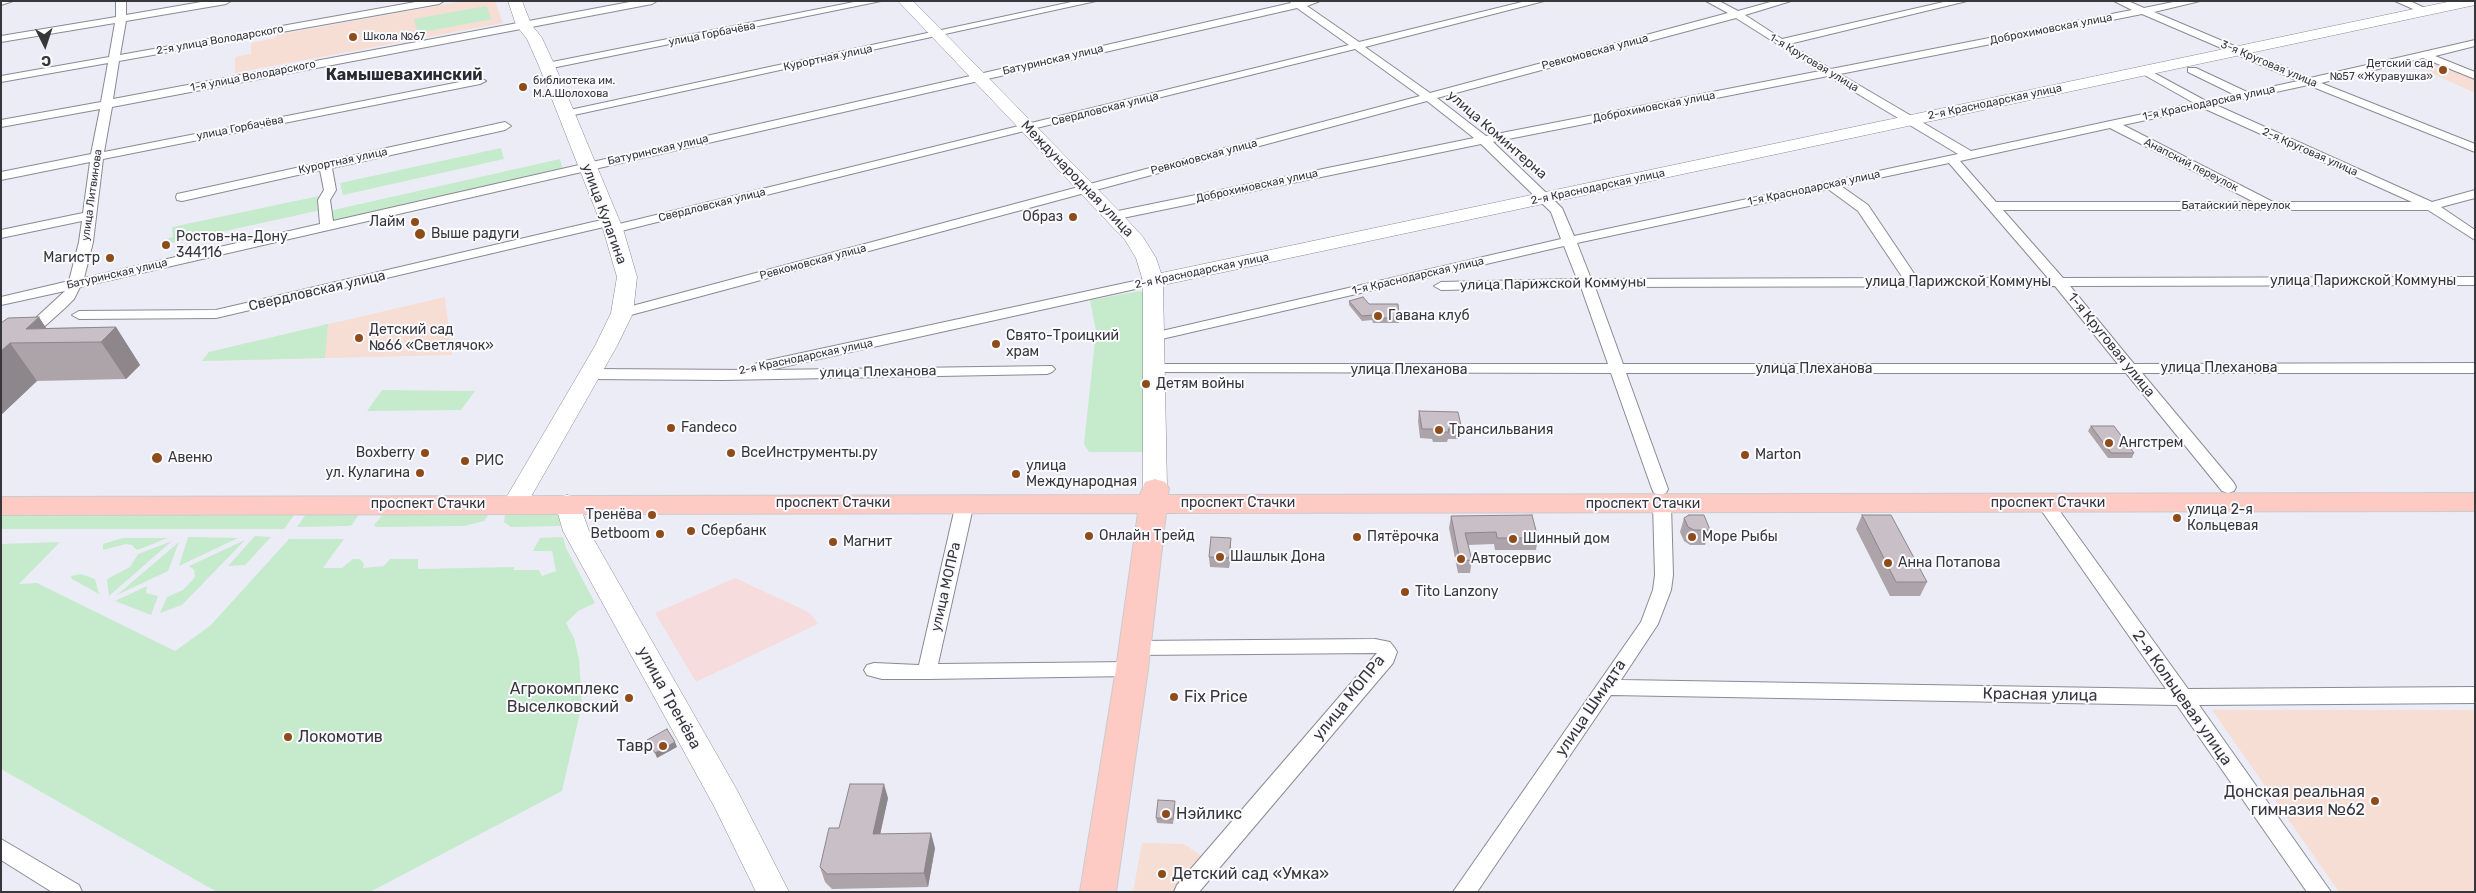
<!DOCTYPE html>
<meta charset="utf-8">
<style>
body{margin:0}
#map{position:relative;width:2476px;height:893px;overflow:hidden;background:#ececf7;font-family:Rubik,sans-serif}
canvas{display:block}
.frame{position:absolute;inset:0;border:2px solid #37373b;pointer-events:none}
.north{position:absolute;left:20px;top:20px;width:50px;height:50px;-webkit-text-stroke:4px #fafaff;paint-order:stroke;rotate:176deg;font-size:14px;font-weight:700;line-height:20px;text-align:center;color:#37373b}
.north::after{content:'';display:block;margin:auto;width:18px;height:22px;background:#37373b;clip-path:polygon(50% 0,100% 100%,50% 72%,0 100%)}
</style>
<div id="map">
<canvas width="2476" height="893"></canvas>
<div class="frame"></div>
<div class="north">С</div>
</div>
<script>
const c = document.querySelector('canvas').getContext('2d');
c.lineJoin = 'round';
function fill(path, color) {
  c.fillStyle = color;
  c.fill(path, 'evenodd');
}
function toPath(rows) {
  const path = new Path2D();
  for (const r of rows) {
    path.moveTo(r[0], r[1]);
    for (let i = 2; i < r.length; i += 2) path.lineTo(r[i], r[i + 1]);
  }
  return path;
}
function strokePath(path, color, width, dash) {
  c.strokeStyle = color;
  c.lineWidth = width;
  c.lineCap = dash ? 'butt' : 'round';
  c.setLineDash(dash || []);
  c.stroke(path);
}
function write(font, color, halo, rows, align = 'center') {
  c.font = font + ' Rubik,sans-serif';
  c.lineWidth = 4;
  c.setLineDash([]);
  c.textBaseline = 'middle';
  c.strokeStyle = halo;
  c.fillStyle = color;
  for (const [text, x, y, turn = 0] of rows) {
    c.save();
    c.translate(x, y);
    c.rotate((+turn || 0) * Math.PI / 180);
    c.textAlign = isNaN(turn) ? turn : align;
    if (halo) c.strokeText(text, 0, 0);
    c.fillText(text, 0, 0);
    c.restore();
  }
}
fill(toPath([
 [735,578,802,609,811,614,818,624,696,682,655,613]
]), '#f7dcde');
fill(toPath([
 [464,1,495,1,503,23,235,73,235,57,251,54,251,43,276,38,276,35],
 [2432,59,2475,77,2475,93,2411,64],
 [445,297,452,355,202,361,209,352],
 [2212,710,2475,710,2475,892,2339,892],
 [1142,843,1184,844,1203,857,1173,892,1133,892]
]), '#f6ded4');
fill(toPath([
 [486,6,492,19,418,33,414,19],
 [501,148,504,159,343,195,340,183],
 [560,159,563,170,330,224,329,211],
 [319,196,321,210,162,245,162,240,173,237,172,227],
 [1140,291,1143,292,1146,452,1089,452,1084,444,1096,331,1090,300],
 [328,324,325,358,202,361,209,352],
 [382,390,475,391,461,410,367,411],
 [505,513,558,513,561,526,511,527,504,522],
 [295,514,284,529,1,529,1,515],
 [306,514,359,514,352,525,348,526,297,527],
 [383,514,489,514,484,521,464,526,376,527,374,525],
 [255,536,271,537,245,565,228,566],
 [188,537,238,538,179,566],
 [563,537,566,548,595,603,578,611,566,623,574,638,579,659,582,704,562,791,370,892,217,892,1,769,1,544,60,542,19,584,37,583,175,651,210,626,289,539,344,539,323,568,342,568,353,559,360,559,364,564,363,568,384,566,390,559,418,559,418,569,514,567,514,570,539,570,542,576,556,571,552,551,533,551,540,538],
 [123,538,168,538,137,550,132,545,126,544,103,550,103,544],
 [245,540,182,605,160,613,167,597,183,590,195,577,194,570,189,566],
 [172,541,109,596,107,580,109,578,130,567,138,554],
 [179,542,168,571,117,595],
 [81,574,95,579,99,594,72,579,71,576],
 [147,586,146,593,158,596,151,615,115,601]
]), '#c6ebcc');
const street = toPath([
 [1,1,13,1,1,5,1,1],
 [116,1,126,1,126,15,207,1,231,1,226,4,126,21,120,55,421,1,444,1,439,4,119,61,113,99,635,1,657,1,652,4,112,107,104,152,480,78,486,81,480,84,103,159,93,242,84,278,320,224,318,200,324,190,320,170,182,201,177,200,176,197,177,194,182,193,505,122,511,126,505,130,332,168,336,190,330,200,333,221,1291,3,1289,1,1320,1,1307,6,1359,42,1526,1,1544,1,1365,47,1430,93,1728,13,1706,1,1719,1,1738,11,1774,1,1791,1,1745,15,1782,39,1948,1,1967,1,1789,44,1831,69,2132,10,2114,1,2128,1,2144,8,2178,1,2200,1,2154,12,2310,78,2475,40,2475,46,2435,56,2475,72,2475,79,2423,58,2321,83,2475,144,2475,152,2308,85,2216,105,2432,202,2475,190,2475,198,2441,207,2475,230,2475,240,2428,210,2003,210,2063,278,2475,277,2475,285,2070,286,2134,364,2475,363,2475,373,2142,373,2234,483,2236,487,2234,491,2228,493,2222,491,2126,373,1626,373,1668,489,1666,493,1660,495,1654,493,1652,489,1611,373,1148,372,1145,369,1148,366,1153,364,1608,364,1581,287,1441,290,1434,286,1441,282,1577,279,1564,246,1153,341,1146,337,1153,333,1561,239,1551,212,1481,144,1113,220,1106,216,1113,212,1474,138,1427,101,627,316,622,317,615,313,617,310,1420,96,1355,49,613,233,608,232,606,229,608,226,216,318,79,319,72,315,79,311,216,310,610,218,615,219,617,222,615,225,1349,45,1297,8,80,287,74,299,65,308,6,361,1,362,1,350,65,291,1,305,1,297,69,281,79,242,82,221,1,238,1,230,83,213,90,162,1,180,1,172,91,154,100,109,1,127,1,120,101,102,108,63,1,82,1,76,109,57,115,23,1,42,1,36,116,17,116,1],
 [2142,14,2298,81,2247,92,2196,68,2188,68,2188,72,2235,95,2206,101,2143,67,2138,70,2139,72,2194,103,1971,151,1840,74,2142,14],
 [1736,18,1820,71,1486,136,1437,98,1736,18],
 [1828,76,1958,154,1574,236,1562,208,1493,142,1828,76],
 [2203,108,2412,202,2273,202,2123,125,2203,108],
 [2110,128,2254,202,1996,202,1960,161,2110,128],
 [1949,163,2048,278,1917,278,1868,205,1841,186,1949,163],
 [1828,189,1858,211,1903,278,1591,279,1577,243,1828,189],
 [2055,286,2118,364,1623,364,1595,287,2055,286],
 [859,1,881,1,547,69,542,66,547,63,859,1],
 [1076,1,1096,1,565,117,559,114,565,111,1076,1],
 [2395,1,2410,1,2431,11,2422,13,2395,1],
 [1153,277,1158,278,1160,281,1158,284,769,370,1052,366,1055,369,1052,372,1047,374,723,380,590,379,582,374,590,369,754,370,752,367,755,364,760,362,1153,277],
 [965,497,971,499,974,503,938,664,1132,662,1139,664,1142,669,1139,674,1132,676,927,679,882,679,867,675,864,670,867,665,874,663,919,665,956,503,959,499,965,497],
 [2045,497,2051,499,2188,689,2475,687,2475,703,2199,705,2331,892,2307,892,2177,705,1611,695,1477,892,1453,892,1641,622,1653,590,1655,575,1653,505,1656,501,1662,499,1668,501,1671,505,1673,575,1671,590,1658,624,1621,680,2166,689,2039,507,2036,503,2039,499,2045,497],
 [1375,639,1390,642,1394,647,1397,652,1393,663,1199,892,1174,892,1177,885,1377,653,1135,655,1128,653,1125,648,1128,643,1135,641,1375,639],
 [1,839,79,885,82,892,52,892,1,860,1,839]
]);
const secondary = toPath([
 [508,1,522,1,531,24,542,38,555,66,623,229,637,277,633,313,617,346,524,509,515,511,506,509,503,503,595,346,611,313,617,277,603,229,539,66,527,39,516,25,508,1],
 [898,1,913,1,1120,212,1143,237,1156,258,1161,273,2452,1,2475,1,2475,5,1163,285,1167,488,1164,494,1155,496,1146,494,1143,488,1143,281,1136,258,1125,240,898,1],
 [567,495,576,497,579,503,589,531,737,790,789,892,756,892,715,808,563,531,555,503,558,497,567,495]
]);
const primary = toPath([
 [1155,479,1165,482,1169,488,1168,495,2475,493,2475,511,1166,513,1148,669,1116,892,1080,892,1116,669,1138,513,1,515,1,497,1140,495,1145,482,1155,479]
]);
strokePath(street, '#8a8a94', 2);
strokePath(secondary, '#8a8a94', 1);
strokePath(primary, '#cbcbcc', 2);
fill(street, '#fff');
fill(secondary, '#fff');
fill(primary, '#fdcbc4');
fill(toPath([
 [1349,301,1369,304,1399,318,1399,323,1373,323,1372,320,1362,321,1349,305],
 [1,323,47,328,116,327,140,365,126,379,37,381,1,415],
 [1419,411,1462,430,1460,439,1448,439,1447,442,1433,442,1432,439,1420,438,1418,421],
 [2091,426,2134,453,2132,458,2108,458,2088,431],
 [1862,515,1927,582,1920,596,1890,596,1856,529],
 [1451,516,1538,538,1536,550,1495,550,1494,544,1468,545,1472,560,1470,573,1458,573,1449,528],
 [1684,518,1710,530,1705,545,1690,545,1684,541,1680,532],
 [1231,548,1229,568,1210,567,1209,557],
 [888,798,880,834,935,848,928,887,832,889,825,882,820,867,839,828],
 [1175,806,1173,824,1157,823,1156,818]
]), '#ada4aa');
fill(toPath([
 [39,317,56,343,26,329],
 [116,327,140,365,126,379,101,342],
 [10,343,37,381,1,415,1,351],
 [1231,538,1231,548,1229,568,1229,558],
 [675,742,677,747,657,758,655,753],
 [884,784,888,798,877,849,873,834],
 [931,833,935,848,928,887,924,873]
]), '#8d868b');
const building = toPath([
 [1363,297,1369,304,1398,304,1399,318,1374,318,1373,315,1362,316,1349,301,1363,297],
 [39,317,26,329,116,327,101,342,10,343,1,351,1,323,8,318,39,317],
 [1419,411,1458,412,1462,430,1448,429,1449,432,1434,432,1434,429,1422,429,1419,411],
 [2091,426,2114,426,2134,453,2111,453,2091,426],
 [1532,515,1538,538,1497,538,1496,532,1465,533,1472,560,1460,561,1451,516,1532,515],
 [1689,515,1704,515,1710,530,1694,530,1688,527,1684,518,1689,515],
 [1862,515,1891,515,1927,582,1896,582,1862,515],
 [1211,537,1231,538,1229,558,1209,557,1211,537],
 [667,729,675,742,655,753,647,740,667,729],
 [850,784,884,784,873,834,931,833,924,873,827,874,820,867,829,828,839,828,850,784],
 [1158,800,1175,801,1173,819,1156,818,1158,800]
]);
fill(building, '#c9bfc6');
strokePath(building, '#8d868b', 1);
for (const [x, y, r, color] of [
 [353,37,5,"#8e4c1a"],
 [2443,70,5,"#8e4c1a"],
 [523,87,5,"#8e4c1a"],
 [1073,217,5,"#8e4c1a"],
 [415,222,5,"#8e4c1a"],
 [420,234,6,"#8e4c1a"],
 [166,245,5,"#8e4c1a"],
 [110,258,5,"#8e4c1a"],
 [1378,316,5,"#8e4c1a"],
 [359,338,5,"#8e4c1a"],
 [996,344,5,"#8e4c1a"],
 [1146,384,5,"#8e4c1a"],
 [671,428,5,"#8e4c1a"],
 [1439,430,5,"#8e4c1a"],
 [2109,443,5,"#8e4c1a"],
 [425,453,5,"#8e4c1a"],
 [731,453,5,"#8e4c1a"],
 [1745,455,5,"#8e4c1a"],
 [157,458,6,"#8e4c1a"],
 [465,461,5,"#8e4c1a"],
 [420,473,5,"#8e4c1a"],
 [1016,474,5,"#8e4c1a"],
 [652,515,5,"#8e4c1a"],
 [2177,518,5,"#8e4c1a"],
 [691,531,5,"#8e4c1a"],
 [660,534,5,"#8e4c1a"],
 [1089,536,5,"#8e4c1a"],
 [1357,537,5,"#8e4c1a"],
 [1692,537,5,"#8e4c1a"],
 [1513,539,5,"#8e4c1a"],
 [833,542,5,"#8e4c1a"],
 [1220,557,5,"#8e4c1a"],
 [1461,559,5,"#8e4c1a"],
 [1888,563,5,"#8e4c1a"],
 [1405,592,5,"#8e4c1a"],
 [1174,697,5,"#8e4c1a"],
 [629,698,5,"#8e4c1a"],
 [288,737,5,"#8e4c1a"],
 [663,746,5,"#8e4c1a"],
 [2375,801,5,"#8e4c1a"],
 [1166,814,5,"#8e4c1a"],
 [1162,874,5,"#8e4c1a"]
]) {
  const dot = new Path2D();
  dot.arc(x, y, r, 0, 2 * Math.PI);
  c.fillStyle = color;
  c.fill(dot);
  strokePath(dot, '#fafaff', 2);
}
write('11px', '#37373b', '#fafaff', [
 ["Доброхимовская улица",2051,29,-11],
 ["улица Горбачёва",712,34,-11],
 ["2-я улица Володарского",220,40,-10],
 ["Ревкомовская улица",1595,52,-15],
 ["Курортная улица",828,58,-12],
 ["Батуринская улица",1053,60,-13],
 ["1-я Круговая улица",1814,63,31],
 ["3-я Круговая улица",2269,64,23],
 ["1-я улица Володарского",253,76,-11],
 ["2-я Краснодарская улица",1995,102,-12],
 ["1-я Краснодарская улица",2209,103,-12],
 ["Доброхимовская улица",1654,107,-11],
 ["Свердловская улица",1105,109,-14],
 ["улица Горбачёва",240,128,-11],
 ["Батуринская улица",658,150,-13],
 ["2-я Круговая улица",2310,152,24],
 ["Ревкомовская улица",1204,157,-15],
 ["Курортная улица",343,161,-12],
 ["Анапский переулок",2191,165,27],
 ["Доброхимовская улица",1257,186,-12],
 ["2-я Краснодарская улица",1598,187,-12],
 ["1-я Краснодарская улица",1814,188,-12],
 ["улица Литвинова",92,195,-82],
 ["Свердловская улица",712,205,-14],
 ["Батайский переулок",2236,206],
 ["Ревкомовская улица",813,262,-15],
 ["2-я Краснодарская улица",1202,271,-12],
 ["Батуринская улица",117,274,-13],
 ["1-я Краснодарская улица",1418,276,-13],
 ["2-я Краснодарская улица",806,357,-12]
]);
write('11px', '#37373b', '#fafaff', [
 ["Школа №67",363,37],
 ["Детский сад",2433,64,"right"],
 ["№57 «Журавушка»",2433,77,"right"],
 ["библиотека им.",533,81],
 ["М.А.Шолохова",533,94]
], 'left');
write('14px', '#37373b', '#fafaff', [
 ["улица Коминтерна",1497,135,41],
 ["Международная улица",1077,179,46],
 ["улица Кулагина",604,214,70],
 ["улица Парижской Коммуны",2363,281],
 ["улица Парижской Коммуны",1958,282],
 ["улица Парижской Коммуны",1553,284,-1],
 ["Свердловская улица",317,291,-13],
 ["1-я Круговая улица",2111,345,51],
 ["улица Плеханова",2219,368],
 ["улица Плеханова",1814,369],
 ["улица Плеханова",1409,370],
 ["улица Плеханова",878,372,-1],
 ["проспект Стачки",833,503],
 ["проспект Стачки",1238,503],
 ["проспект Стачки",2048,503],
 ["проспект Стачки",428,504],
 ["проспект Стачки",1643,504],
 ["улица МОПРа",946,587,-77]
]);
write('14px', '#37373b', '#fafaff', [
 ["Образ",1063,217,"right"],
 ["Лайм",405,222,"right"],
 ["Выше радуги",431,234],
 ["Ростов-на-Дону",176,237],
 ["344116",176,253],
 ["Магистр",100,258,"right"],
 ["Гавана клуб",1388,316],
 ["Детский сад",369,330],
 ["№66 «Светлячок»",369,346],
 ["Свято-Троицкий",1006,336],
 ["храм",1006,352],
 ["Детям войны",1156,384],
 ["Fandeco",681,428],
 ["Трансильвания",1449,430],
 ["Ангстрем",2119,443],
 ["Boxberry",415,453,"right"],
 ["ВсеИнструменты.ру",741,453],
 ["Marton",1755,455],
 ["Авеню",168,458],
 ["РИС",475,461],
 ["улица",1026,466],
 ["Международная",1026,482],
 ["ул. Кулагина",410,473,"right"],
 ["улица 2-я",2187,510],
 ["Кольцевая",2187,526],
 ["Тренёва",642,515,"right"],
 ["Сбербанк",701,531],
 ["Betboom",650,534,"right"],
 ["Онлайн Трейд",1099,536],
 ["Пятёрочка",1367,537],
 ["Море Рыбы",1702,537],
 ["Шинный дом",1523,539],
 ["Магнит",843,542],
 ["Шашлык Дона",1230,557],
 ["Автосервис",1471,559],
 ["Анна Потапова",1898,563],
 ["Tito Lanzony",1415,592]
], 'left');
write('bold 16px', '#2a2a32', '#fafaff', [
 ["Камышевахинский",404,75]
]);
write('16px', '#37373b', '#fafaff', [
 ["Агрокомплекс",619,689,"right"],
 ["Выселковский",619,707,"right"],
 ["Fix Price",1184,697],
 ["Локомотив",298,737],
 ["Тавр",653,746,"right"],
 ["Донская реальная",2365,792,"right"],
 ["гимназия №62",2365,810,"right"],
 ["Нэйликс",1176,814],
 ["Детский сад «Умка»",1172,874]
], 'left');
write('16px', '#37373b', '#fafaff', [
 ["Красная улица",2040,695,1],
 ["улица Тренёва",669,698,61],
 ["улица МОПРа",1349,698,-51],
 ["2-я Кольцевая улица",2182,698,55],
 ["улица Шмидта",1591,708,-56]
]);
</script>
